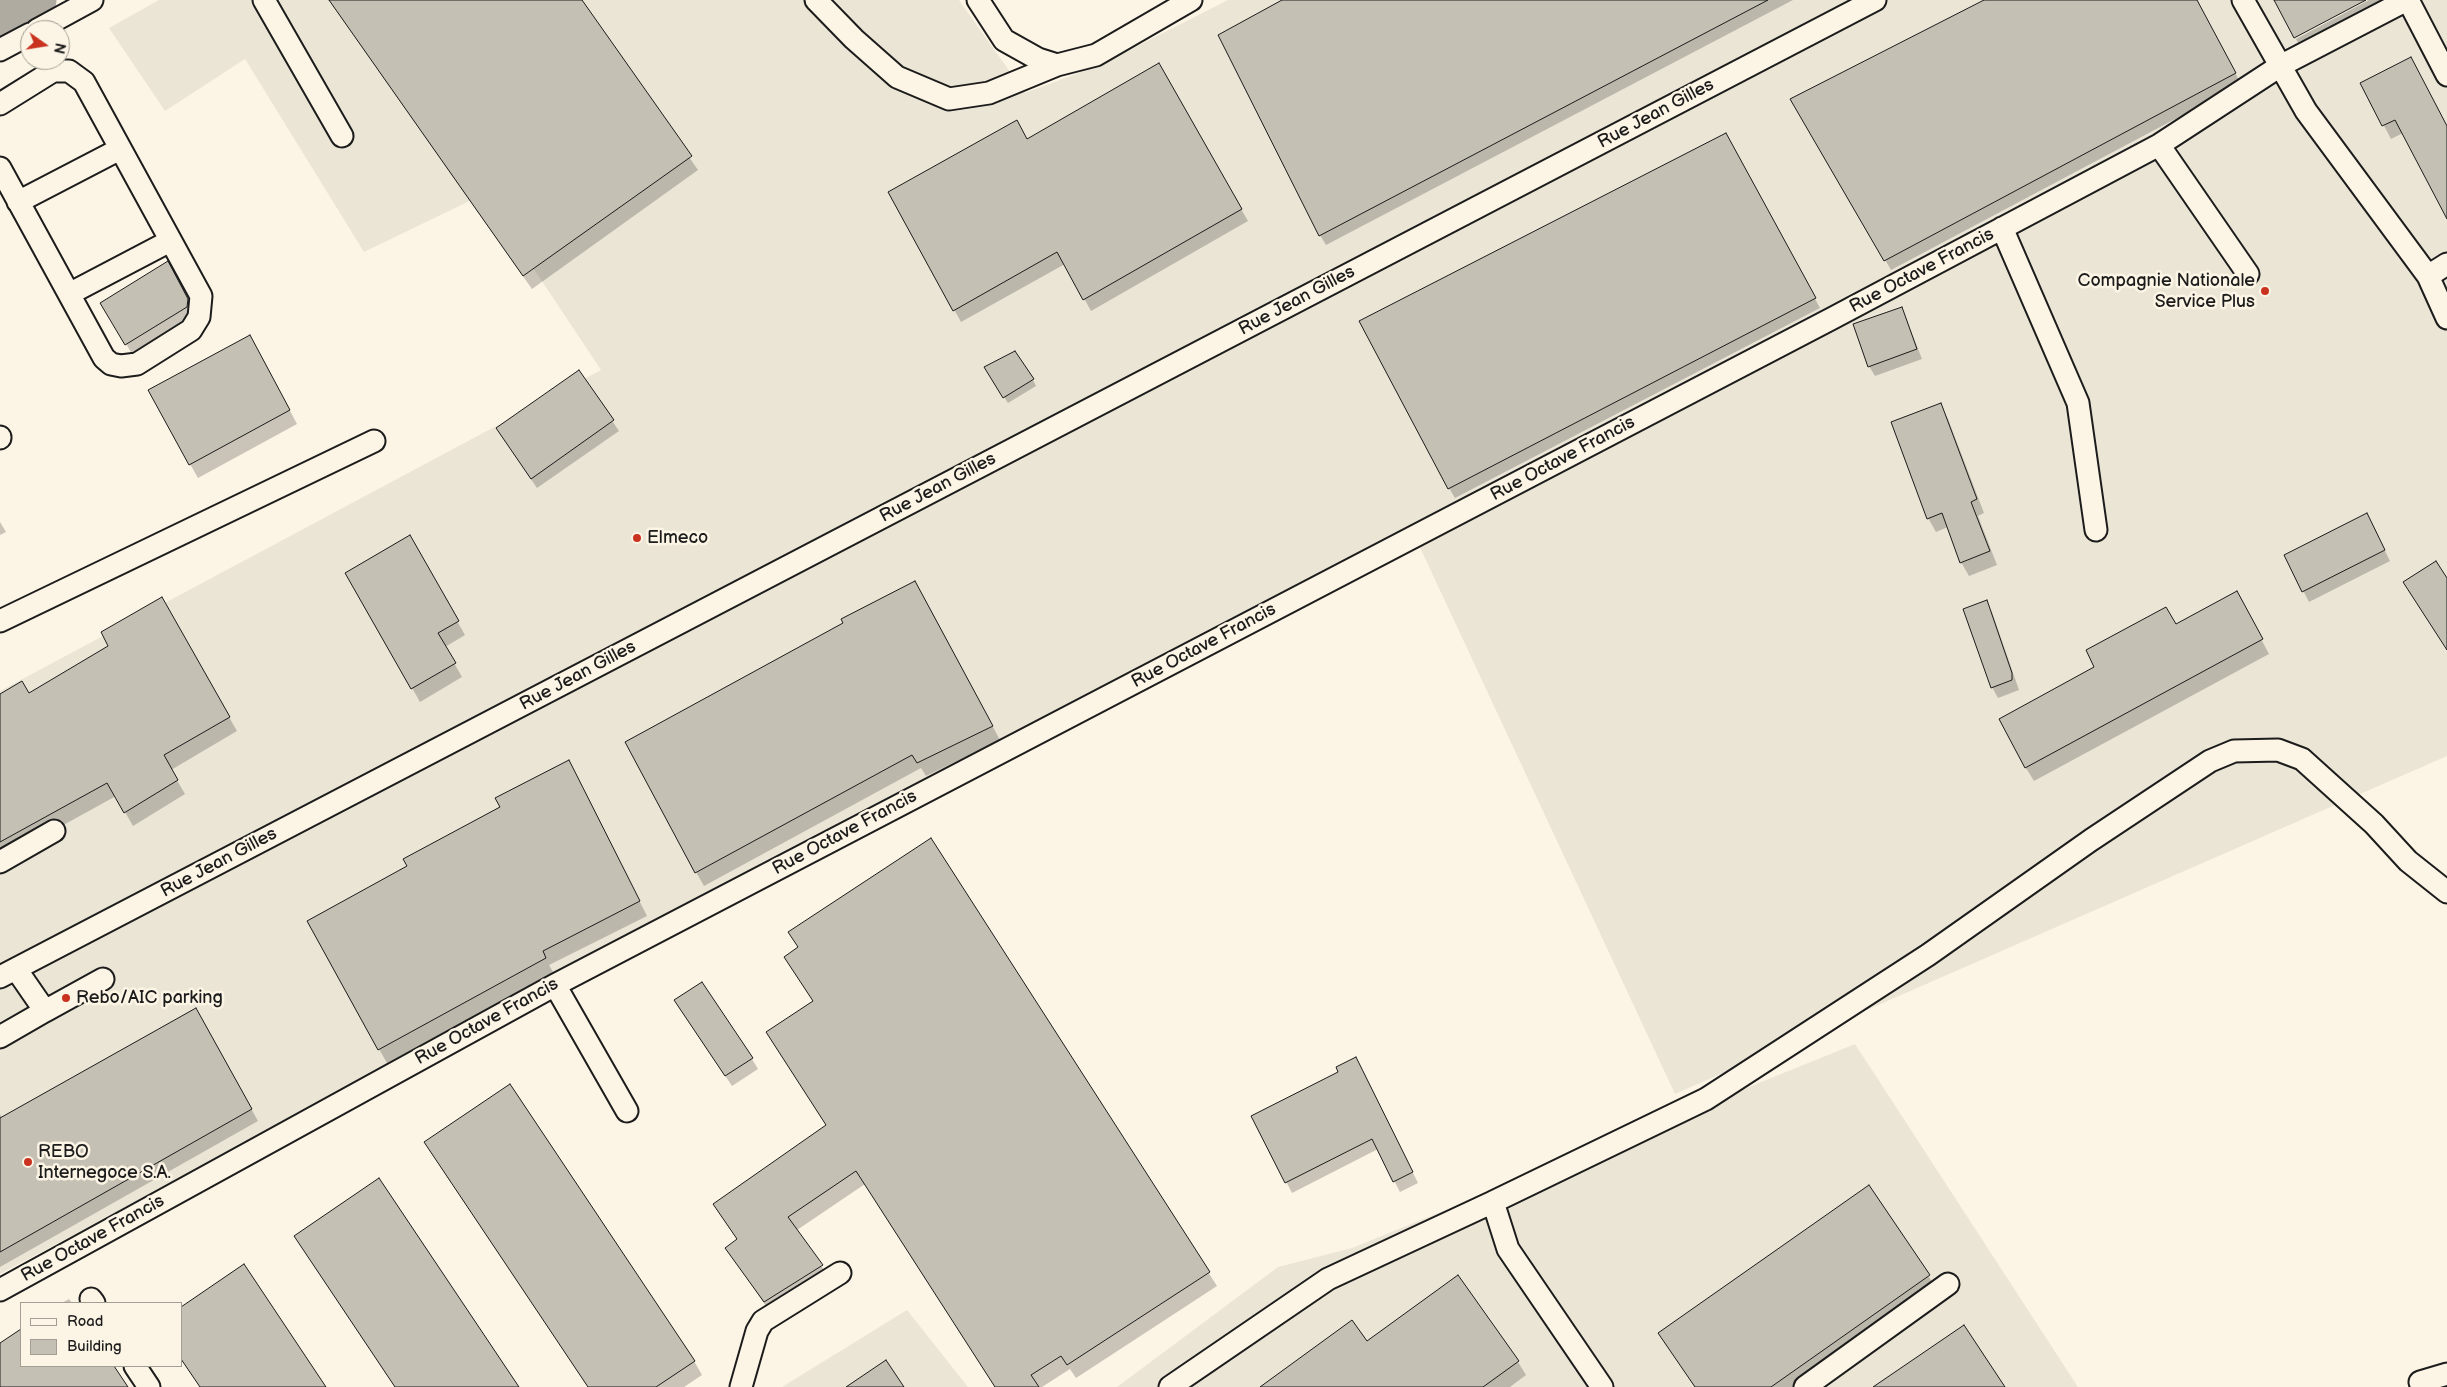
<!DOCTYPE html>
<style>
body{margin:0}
#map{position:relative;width:2447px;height:1387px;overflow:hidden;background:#fcf5e5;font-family:"Balsamiq Sans",sans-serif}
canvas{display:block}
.legend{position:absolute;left:20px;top:1302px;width:162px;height:65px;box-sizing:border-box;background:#fcf5e5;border:1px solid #a29e95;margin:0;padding:6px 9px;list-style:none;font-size:15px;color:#1c1c1c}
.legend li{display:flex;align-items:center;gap:10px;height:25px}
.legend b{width:25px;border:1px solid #a29e95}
.north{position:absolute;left:20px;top:20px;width:50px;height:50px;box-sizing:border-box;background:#fcf5e5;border:1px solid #a29e95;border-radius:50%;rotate:103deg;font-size:14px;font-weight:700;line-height:20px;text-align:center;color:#1c1c1c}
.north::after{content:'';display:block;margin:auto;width:18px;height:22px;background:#c8321e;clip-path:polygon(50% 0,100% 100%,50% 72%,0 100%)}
</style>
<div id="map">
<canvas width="2447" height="1387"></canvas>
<ul class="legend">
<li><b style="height:6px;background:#fcf5e5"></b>Road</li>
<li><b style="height:14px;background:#c4c0b3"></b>Building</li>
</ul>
<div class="north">N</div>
</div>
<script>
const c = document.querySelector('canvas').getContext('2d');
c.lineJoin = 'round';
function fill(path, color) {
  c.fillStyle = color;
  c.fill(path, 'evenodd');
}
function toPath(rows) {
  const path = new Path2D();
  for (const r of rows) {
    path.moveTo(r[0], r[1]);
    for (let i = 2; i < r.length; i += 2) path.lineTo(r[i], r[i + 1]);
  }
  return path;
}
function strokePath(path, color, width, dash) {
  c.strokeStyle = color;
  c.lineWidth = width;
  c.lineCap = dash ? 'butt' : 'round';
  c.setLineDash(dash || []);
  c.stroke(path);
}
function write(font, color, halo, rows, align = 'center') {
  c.font = font + ' "Balsamiq Sans",sans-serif';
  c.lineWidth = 5;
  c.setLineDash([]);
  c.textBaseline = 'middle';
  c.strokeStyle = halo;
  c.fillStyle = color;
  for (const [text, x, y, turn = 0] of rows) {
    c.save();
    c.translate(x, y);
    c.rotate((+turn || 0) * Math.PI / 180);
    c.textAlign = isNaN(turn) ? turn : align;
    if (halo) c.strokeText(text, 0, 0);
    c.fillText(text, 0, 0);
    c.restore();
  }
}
fill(toPath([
 [159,0,959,0,1025,93,1100,65,1228,0,2447,0,2447,756,1675,1094,1410,526,0,1274,0,691,601,370,484,194,364,252,245,59,165,111,109,28],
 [1855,1044,2078,1387,1117,1387,1278,1267,1352,1248],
 [907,1310,968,1387,782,1387]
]), '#ebe5d6');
fill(toPath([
 [329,0,580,0,698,170,532,289],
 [1285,0,1793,0,1326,245,1320,235],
 [1987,0,2197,0,2241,84,1891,270,1792,99],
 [2369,0,2400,0,2303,52,2296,39],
 [1158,65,1248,221,1091,311,1065,264,961,322,890,193,1027,140],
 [2362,84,2447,127,2447,217,2403,133,2391,139],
 [1731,145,1820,308,1455,498,1449,488],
 [167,263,193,310,193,318,132,354,102,303],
 [1902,308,1922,359,1875,376,1869,366],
 [258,350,297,424,198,478,190,464],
 [579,372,619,431,537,488,497,429],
 [989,374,1033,380,1036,386,1008,403],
 [1940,405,1948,419,1984,513,1978,516,1997,565,1969,576,1961,562,1948,527,1936,532,1928,518],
 [0,522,6,532,0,535],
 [2372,525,2390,561,2309,602,2285,555],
 [409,537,465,635,445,647,462,677,420,702,347,573],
 [923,596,1000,740,926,776,921,768,704,886,696,872],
 [161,599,237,731,171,770,185,794,133,826,116,796,0,860,0,695,29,695,110,646],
 [1986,602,1992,612,2019,690,1998,698,1992,687],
 [2244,607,2269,654,2034,781,2026,768,2176,626],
 [569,762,647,916,549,965,553,972,387,1063,379,1049,408,866],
 [931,840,1217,1286,1076,1378,1070,1369,1042,1387,996,1387,865,1184,797,1230,830,1279,772,1315,727,1249,738,1240,723,1218,827,1125,815,1007,799,948],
 [196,1009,258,1121,0,1267,0,1114,2,1118],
 [682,1011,752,1059,758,1069,732,1086],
 [1361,1069,1418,1183,1400,1192,1378,1149,1292,1193,1253,1116],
 [1868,1187,1937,1289,1798,1387,1695,1387,1660,1333],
 [69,1299,72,1303,62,1303],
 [21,1330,21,1366,112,1366,126,1387,0,1387,0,1344],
 [1366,1343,1518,1362,1526,1375,1510,1387,1262,1387],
 [694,1361,702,1375,684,1387,588,1387]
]), '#0003');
strokePath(toPath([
 [0,20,37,0]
]), '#b0aba1', 39);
const building = toPath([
 [329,0,582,0,692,156,523,276,329,0],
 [1282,0,1768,0,1319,236,1218,35,1282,0],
 [1984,0,2197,0,2236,73,1884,261,1790,99,1984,0],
 [2274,0,2366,0,2294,38,2274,0],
 [2411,57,2447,126,2447,219,2395,120,2382,126,2360,83,2411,57],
 [1159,63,1242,209,1083,300,1057,252,953,311,888,192,1017,120,1027,139,1159,63],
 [1726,133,1816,298,1448,489,1359,321,1726,133],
 [168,261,188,299,187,307,125,345,100,303,168,261],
 [1902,307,1917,349,1868,367,1853,324,1902,307],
 [250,335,290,410,189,465,148,390,250,335],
 [1015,351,1034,379,1003,398,984,367,1015,351],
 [579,370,614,420,531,479,496,428,579,370],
 [1941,403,1977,499,1971,502,1990,551,1960,563,1942,513,1927,519,1891,422,1941,403],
 [2367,513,2385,550,2302,592,2284,555,2367,513],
 [410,535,459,621,438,633,456,663,411,689,345,573,410,535],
 [2436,561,2447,578,2447,650,2403,582,2436,561],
 [915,581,993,726,917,763,912,755,695,873,625,742,843,623,841,619,915,581],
 [2237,591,2263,639,2025,768,1999,719,2094,667,2086,650,2166,607,2176,624,2237,591],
 [162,597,230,717,164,755,178,780,124,813,107,783,0,842,0,694,22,681,29,693,108,646,101,632,162,597],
 [1987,600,2012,673,2012,680,1991,688,1963,609,1987,600],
 [569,760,640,901,543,951,546,958,378,1050,307,921,407,866,403,859,500,807,495,798,569,760],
 [931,838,1210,1272,1067,1365,1061,1356,1031,1375,1039,1387,995,1387,856,1171,788,1217,823,1265,764,1302,725,1248,737,1239,713,1204,826,1125,766,1032,813,1001,784,957,798,947,788,932,931,838],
 [702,982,753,1058,725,1076,674,1000,702,982],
 [196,1008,252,1109,0,1252,0,1118,196,1008],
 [1356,1057,1413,1172,1393,1182,1372,1139,1285,1183,1251,1116,1338,1072,1336,1067,1356,1057],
 [510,1084,695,1361,656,1387,588,1387,424,1142,510,1084],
 [379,1178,519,1387,395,1387,294,1236,379,1178],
 [1869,1185,1930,1275,1771,1387,1695,1387,1658,1333,1869,1185],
 [244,1264,326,1387,200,1387,181,1359,181,1307,244,1264],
 [1458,1275,1519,1361,1483,1387,1260,1387,1352,1320,1367,1341,1458,1275],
 [1964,1325,2005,1387,1873,1387,1964,1325],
 [21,1329,21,1366,114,1366,128,1387,0,1387,0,1343,21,1329],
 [886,1360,904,1387,846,1387,886,1360]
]);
fill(building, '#c4c0b3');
strokePath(building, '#1c1c1c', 1);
const minor = toPath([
 [264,0,342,136],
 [816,0,854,39,897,77,949,99,989,93,1057,65],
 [978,0,1004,40,1038,59,1057,65,1096,55,1191,0],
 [2243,0,2306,111,2428,276,2447,318],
 [2408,0,2447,75],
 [37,30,92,0],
 [0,50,30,34],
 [0,104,53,71,69,71,84,82,201,296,199,317,191,330,137,364,121,366,111,364,104,358,0,168],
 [2159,145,2248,274],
 [18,202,120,149],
 [2002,228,2078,403,2096,530],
 [2428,276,2447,264],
 [69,294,170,241],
 [0,437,0,438],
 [0,621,374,441],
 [0,862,54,831],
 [16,969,45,1011,103,979],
 [0,977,1875,0],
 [555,985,627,1111],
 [0,1037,45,1011],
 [1493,1202,1706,1099,1928,955,2091,840,2210,761,2234,751,2278,750,2302,759,2374,824,2408,861,2447,892],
 [0,1290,555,985,1831,319,2159,145,2280,66,2407,0],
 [91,1299,94,1303],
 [135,1366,149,1387],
 [2420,1382,2447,1374],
 [741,1387,757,1331,763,1321,840,1273],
 [1170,1387,1328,1279,1493,1202,1508,1249,1602,1387],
 [1805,1387,1948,1284]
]);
strokePath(minor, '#1c1c1c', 25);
strokePath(minor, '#fcf5e5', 21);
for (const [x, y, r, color] of [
 [2265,291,5,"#c8321e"],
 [637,538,5,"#c8321e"],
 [66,998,5,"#c8321e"],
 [28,1162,5,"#c8321e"]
]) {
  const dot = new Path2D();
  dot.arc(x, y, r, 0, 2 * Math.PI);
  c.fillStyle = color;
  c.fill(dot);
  strokePath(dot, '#fcf5e5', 2);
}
write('18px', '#1c1c1c', '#fcf5e5', [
 ["Rue Jean Gilles",1656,114,-28],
 ["Rue Octave Francis",1922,271,-28],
 ["Rue Jean Gilles",1297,301,-28],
 ["Rue Octave Francis",1563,459,-28],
 ["Rue Jean Gilles",938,488,-28],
 ["Rue Octave Francis",1204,646,-28],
 ["Rue Jean Gilles",578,676,-28],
 ["Rue Octave Francis",845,833,-28],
 ["Rue Jean Gilles",219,863,-28],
 ["Rue Octave Francis",487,1022,-29],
 ["Rue Octave Francis",93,1239,-29]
]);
write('18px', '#1c1c1c', '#fcf5e5', [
 ["Compagnie Nationale",2255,281,"right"],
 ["Service Plus",2255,302,"right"],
 ["Elmeco",647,538],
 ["Rebo/AIC parking",76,998],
 ["REBO",38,1152],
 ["Internegoce S.A.",38,1173]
], 'left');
</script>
